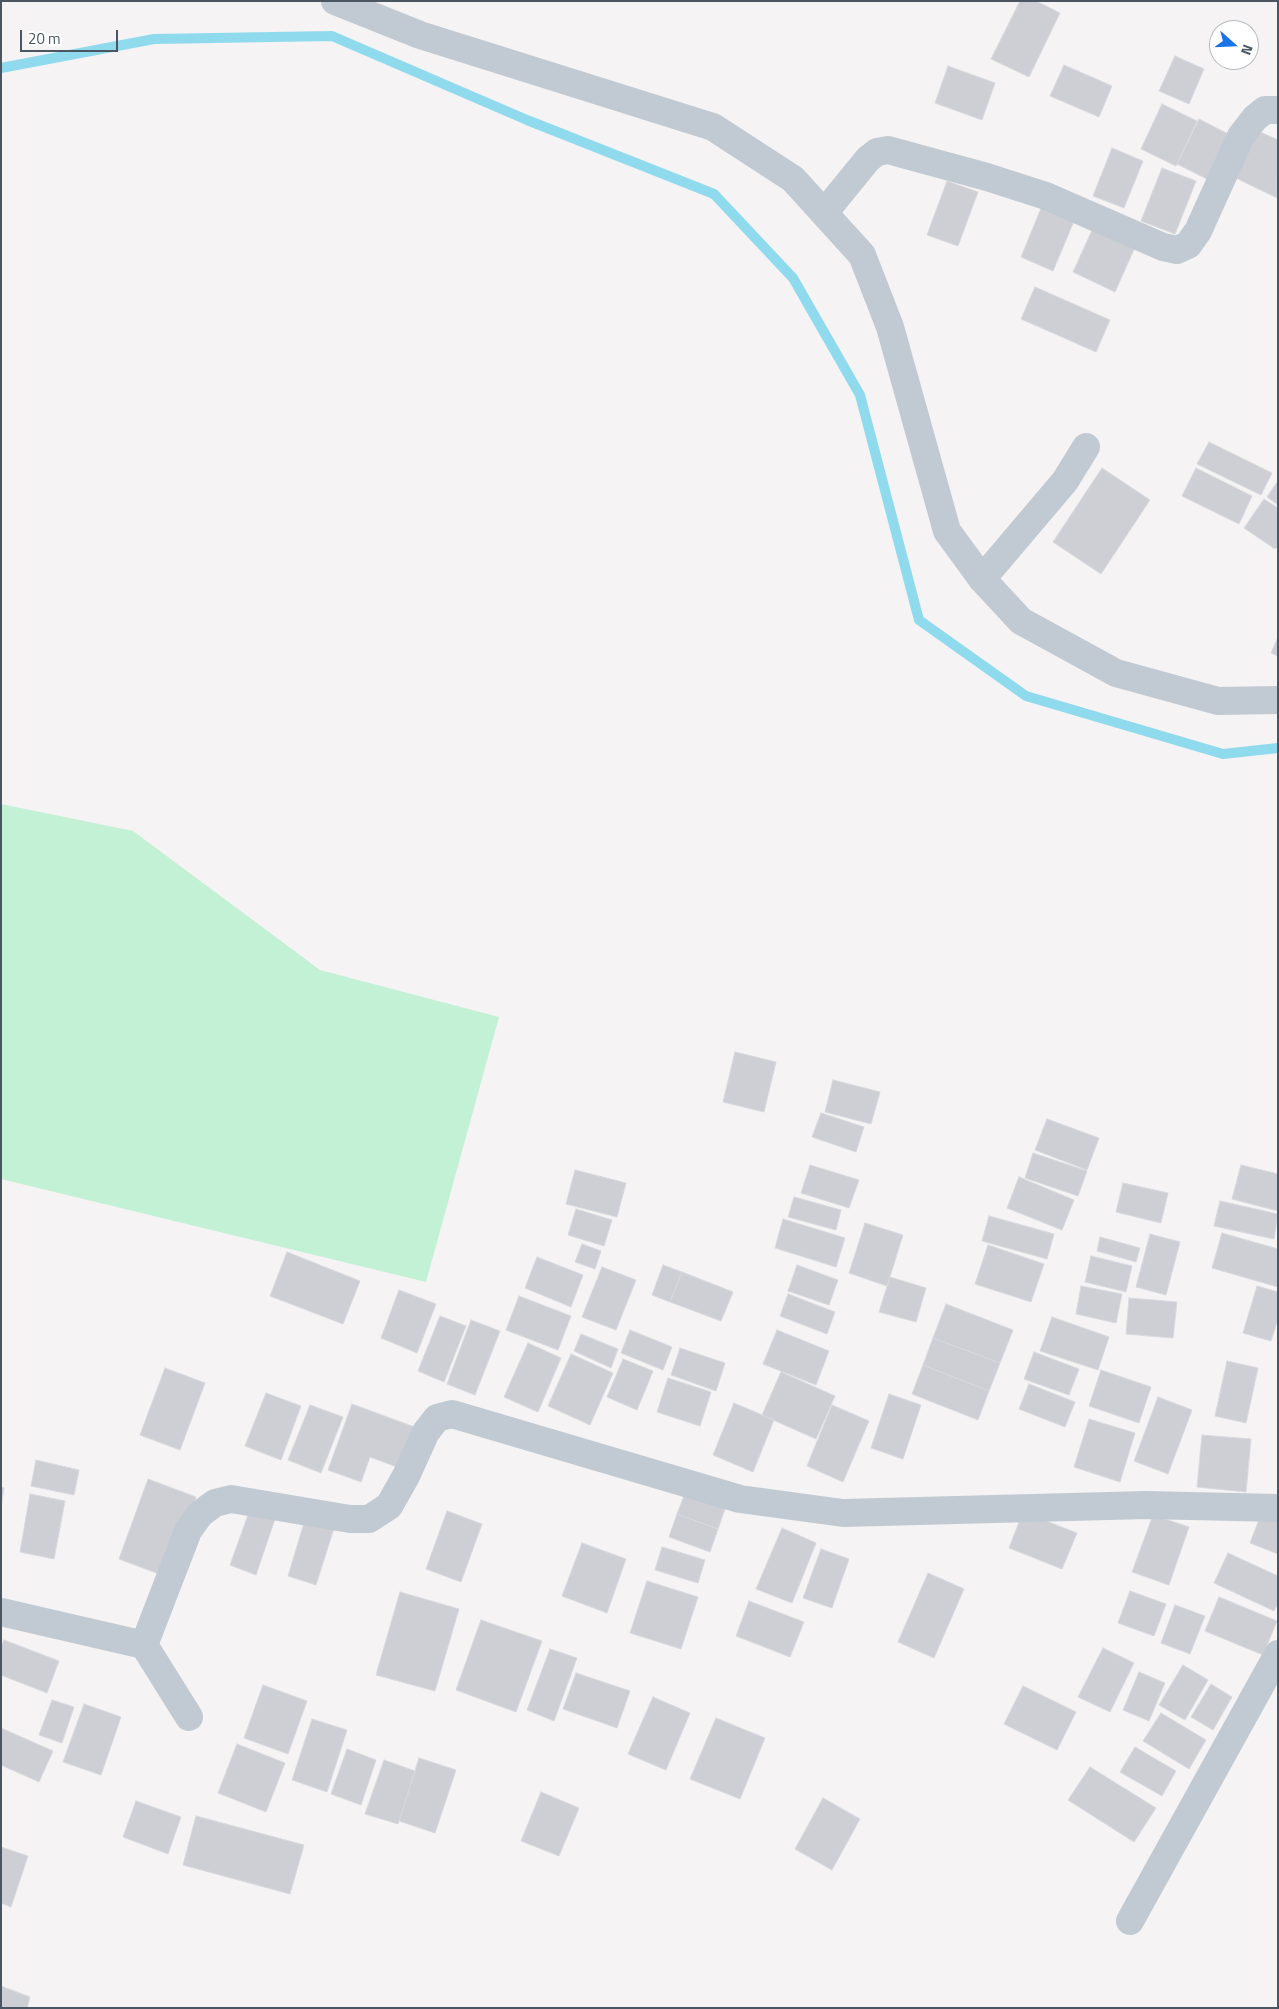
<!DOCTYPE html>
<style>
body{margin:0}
#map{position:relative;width:1279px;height:2009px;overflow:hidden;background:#f5f3f3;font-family:"Titillium Web",sans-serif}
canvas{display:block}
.frame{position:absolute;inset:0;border:2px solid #4a5661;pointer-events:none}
.north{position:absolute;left:1209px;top:20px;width:50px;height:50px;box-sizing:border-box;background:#fff;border:1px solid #b7bbc0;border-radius:50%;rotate:110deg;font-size:14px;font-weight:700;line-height:20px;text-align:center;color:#4a5661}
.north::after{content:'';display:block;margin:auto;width:18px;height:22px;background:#1a73e8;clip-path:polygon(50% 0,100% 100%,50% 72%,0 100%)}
.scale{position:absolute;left:20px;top:30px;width:98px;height:22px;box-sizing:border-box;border:2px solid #4a5661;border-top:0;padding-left:6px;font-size:15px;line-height:18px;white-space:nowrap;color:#4a5661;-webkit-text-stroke:4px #fff;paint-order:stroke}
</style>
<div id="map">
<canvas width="1279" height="2009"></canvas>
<div class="frame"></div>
<div class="north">N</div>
<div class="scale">20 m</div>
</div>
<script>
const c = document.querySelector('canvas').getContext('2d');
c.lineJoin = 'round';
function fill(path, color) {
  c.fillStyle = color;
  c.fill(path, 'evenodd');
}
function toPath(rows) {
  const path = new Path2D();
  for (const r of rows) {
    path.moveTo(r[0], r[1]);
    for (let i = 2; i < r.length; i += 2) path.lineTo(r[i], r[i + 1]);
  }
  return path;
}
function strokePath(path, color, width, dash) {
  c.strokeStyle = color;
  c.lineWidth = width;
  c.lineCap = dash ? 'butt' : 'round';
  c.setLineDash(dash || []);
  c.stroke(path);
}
fill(toPath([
 [1,804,133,831,320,970,499,1017,426,1282,1,1179]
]), '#c3f1d5');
strokePath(toPath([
 [1,68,154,39,332,36,527,120,714,194,793,278,860,395,919,620,1026,696,1223,754,1278,748]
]), '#90daee', 10);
const building = toPath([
 [1020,1,1036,1,1060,13,1029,77,991,59,1020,1],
 [1175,56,1204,69,1189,104,1159,91,1175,56],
 [1064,65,1112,86,1099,117,1050,96,1064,65],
 [948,66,995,83,982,120,935,103,948,66],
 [1162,104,1197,121,1176,166,1141,149,1162,104],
 [1199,119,1232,136,1209,180,1177,164,1199,119],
 [1258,131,1278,140,1277,198,1236,178,1258,131],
 [1112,148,1143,161,1124,208,1093,196,1112,148],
 [1162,168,1196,181,1175,234,1141,221,1162,168],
 [947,181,978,192,958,246,927,235,947,181],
 [1044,201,1077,214,1053,271,1021,257,1044,201],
 [1094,226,1136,245,1115,292,1073,272,1094,226],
 [1035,287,1110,320,1096,352,1021,319,1035,287],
 [1209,442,1272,473,1261,495,1197,464,1209,442],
 [1102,468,1150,500,1101,574,1053,542,1102,468],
 [1196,468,1252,496,1239,524,1182,496,1196,468],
 [1278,481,1278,505,1267,497,1278,481],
 [1264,499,1278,508,1278,546,1275,549,1244,528,1264,499],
 [1278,637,1278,656,1271,653,1278,637],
 [735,1052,776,1062,764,1112,723,1102,735,1052],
 [833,1080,880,1092,871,1124,825,1112,833,1080],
 [821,1113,864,1127,856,1152,812,1137,821,1113],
 [1047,1119,1099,1138,1087,1170,1035,1150,1047,1119],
 [1033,1153,1087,1171,1078,1196,1025,1178,1033,1153],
 [810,1165,859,1180,849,1208,801,1193,810,1165],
 [1241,1165,1278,1174,1278,1211,1232,1199,1241,1165],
 [575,1170,626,1183,617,1217,566,1204,575,1170],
 [1019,1177,1074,1200,1062,1230,1007,1208,1019,1177],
 [1123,1183,1168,1193,1161,1223,1116,1212,1123,1183],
 [794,1197,841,1210,836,1230,788,1217,794,1197],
 [1220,1201,1278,1214,1274,1239,1214,1226,1220,1201],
 [576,1209,612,1220,604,1246,568,1235,576,1209],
 [989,1216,1054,1234,1047,1259,982,1241,989,1216],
 [783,1219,845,1238,836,1267,775,1248,783,1219],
 [865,1223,903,1235,887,1286,849,1273,865,1223],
 [1222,1233,1278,1249,1278,1287,1212,1268,1222,1233],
 [1150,1234,1180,1242,1166,1295,1136,1287,1150,1234],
 [1100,1237,1140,1248,1136,1262,1097,1251,1100,1237],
 [582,1244,601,1251,595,1269,575,1262,582,1244],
 [988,1245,1044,1264,1031,1302,975,1284,988,1245],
 [287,1252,360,1281,343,1324,270,1296,287,1252],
 [1091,1256,1132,1266,1126,1292,1085,1282,1091,1256],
 [537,1257,583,1275,571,1307,525,1288,537,1257],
 [663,1265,682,1272,670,1302,652,1295,663,1265],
 [797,1265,838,1280,829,1305,788,1291,797,1265],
 [602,1267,636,1280,616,1330,582,1317,602,1267],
 [682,1272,733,1292,721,1321,670,1302,682,1272],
 [890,1277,926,1288,916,1322,879,1312,890,1277],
 [1081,1286,1122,1294,1116,1323,1076,1314,1081,1286],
 [1257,1286,1278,1292,1278,1319,1271,1341,1243,1333,1257,1286],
 [399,1290,436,1304,417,1353,381,1338,399,1290],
 [788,1294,835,1312,827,1334,780,1316,788,1294],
 [519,1296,571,1316,558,1350,506,1330,519,1296],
 [1129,1298,1177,1302,1173,1338,1126,1334,1129,1298],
 [946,1304,1013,1330,1000,1363,933,1338,946,1304],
 [440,1316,466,1326,444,1382,418,1371,440,1316],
 [1052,1317,1109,1337,1098,1370,1040,1351,1052,1317],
 [471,1320,500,1331,475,1395,447,1384,471,1320],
 [630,1330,672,1347,663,1370,621,1353,630,1330],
 [777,1330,829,1351,816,1385,763,1364,777,1330],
 [581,1334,618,1349,611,1368,574,1351,581,1334],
 [933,1338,1000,1363,989,1391,923,1365,933,1338],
 [528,1343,561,1358,538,1412,504,1397,528,1343],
 [680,1348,725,1363,716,1391,671,1375,680,1348],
 [1034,1352,1079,1369,1069,1395,1024,1379,1034,1352],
 [571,1354,613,1373,590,1425,548,1406,571,1354],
 [623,1359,653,1371,637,1410,607,1397,623,1359],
 [1227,1361,1258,1368,1246,1423,1215,1416,1227,1361],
 [923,1365,989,1391,978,1420,912,1394,923,1365],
 [165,1368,205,1383,180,1450,140,1435,165,1368],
 [1101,1370,1151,1387,1139,1423,1089,1406,1101,1370],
 [781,1372,835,1396,816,1439,762,1415,781,1372],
 [668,1378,711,1392,700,1426,657,1412,668,1378],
 [1029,1384,1075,1402,1065,1427,1019,1409,1029,1384],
 [266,1393,301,1406,281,1460,245,1446,266,1393],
 [889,1394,921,1405,903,1459,871,1448,889,1394],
 [1158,1397,1192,1410,1168,1474,1134,1461,1158,1397],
 [734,1403,774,1420,753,1472,713,1455,734,1403],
 [352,1404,420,1429,405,1470,370,1457,361,1482,328,1470,352,1404],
 [310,1405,343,1417,321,1473,288,1460,310,1405],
 [832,1405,869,1421,843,1482,807,1466,832,1405],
 [1089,1419,1135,1433,1120,1482,1074,1467,1089,1419],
 [1202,1435,1251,1439,1246,1492,1197,1487,1202,1435],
 [36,1460,79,1470,74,1495,31,1486,36,1460],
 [148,1479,196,1497,167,1577,119,1559,148,1479],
 [1,1487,4,1488,1,1507,1,1487],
 [686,1491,726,1506,718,1529,677,1514,686,1491],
 [30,1494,65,1501,54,1559,20,1552,30,1494],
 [252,1504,277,1513,256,1575,230,1565,252,1504],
 [447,1511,482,1524,461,1582,426,1569,447,1511],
 [1023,1512,1077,1533,1062,1569,1009,1548,1023,1512],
 [1262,1512,1278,1518,1278,1554,1250,1543,1262,1512],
 [307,1513,336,1522,316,1585,288,1576,307,1513],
 [677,1514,718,1529,710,1552,669,1537,677,1514],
 [1153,1515,1189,1527,1169,1585,1132,1572,1153,1515],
 [782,1528,816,1543,792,1603,756,1589,782,1528],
 [582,1543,626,1559,607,1613,562,1596,582,1543],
 [662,1547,705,1560,698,1583,655,1570,662,1547],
 [821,1549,849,1559,832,1608,803,1598,821,1549],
 [1228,1553,1278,1576,1278,1603,1274,1611,1214,1583,1228,1553],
 [928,1573,964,1589,934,1658,898,1642,928,1573],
 [647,1581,698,1597,681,1649,630,1633,647,1581],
 [1130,1591,1166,1604,1154,1636,1118,1623,1130,1591],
 [400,1592,459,1609,435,1691,376,1675,400,1592],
 [1219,1597,1277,1621,1263,1655,1205,1631,1219,1597],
 [749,1601,804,1622,790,1657,736,1636,749,1601],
 [1175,1605,1205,1616,1190,1654,1161,1643,1175,1605],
 [481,1620,542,1641,516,1712,456,1690,481,1620],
 [4,1640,59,1661,47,1693,1,1675,1,1647,4,1640],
 [1103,1648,1134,1663,1110,1712,1078,1697,1103,1648],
 [550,1649,577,1658,554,1721,527,1710,550,1649],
 [1183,1665,1208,1680,1185,1720,1159,1705,1183,1665],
 [1139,1672,1165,1683,1149,1721,1123,1710,1139,1672],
 [576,1673,630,1691,617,1728,563,1709,576,1673],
 [1211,1684,1232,1697,1213,1730,1191,1717,1211,1684],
 [263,1685,307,1701,288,1754,244,1738,263,1685],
 [1023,1686,1076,1712,1057,1750,1004,1724,1023,1686],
 [653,1697,690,1713,666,1770,628,1754,653,1697],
 [52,1700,74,1707,62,1743,39,1735,52,1700],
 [84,1704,121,1717,101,1775,63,1762,84,1704],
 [1161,1713,1206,1740,1189,1769,1143,1741,1161,1713],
 [716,1718,765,1738,740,1799,690,1779,716,1718],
 [312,1719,347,1730,327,1792,292,1780,312,1719],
 [1,1728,53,1751,39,1782,1,1765,1,1728],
 [237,1744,285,1763,266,1812,218,1793,237,1744],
 [1135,1747,1176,1771,1162,1796,1120,1772,1135,1747],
 [347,1749,376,1760,361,1805,331,1794,347,1749],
 [419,1758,456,1770,435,1833,399,1821,419,1758],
 [384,1760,415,1771,398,1824,365,1814,384,1760],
 [1090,1767,1156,1808,1134,1842,1068,1800,1090,1767],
 [541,1792,579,1808,559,1856,521,1841,541,1792],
 [823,1798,860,1819,832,1870,795,1849,823,1798],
 [136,1801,181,1817,168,1854,123,1837,136,1801],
 [196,1816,304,1845,290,1894,183,1865,196,1816],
 [1,1847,28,1856,11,1907,1,1903,1,1847],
 [1,1986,30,1997,27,2008,1,2008,1,1986]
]);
fill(building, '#cdcfd5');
strokePath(building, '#d7d9de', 1);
strokePath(toPath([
 [335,1,420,35,713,127,793,179,862,255,890,327,947,531,982,579,1021,621,1116,673,1218,701,1278,700],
 [824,213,868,159,877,152,888,150,987,177,1046,196,1163,247,1177,250,1188,245,1198,231,1241,136,1255,118,1265,110,1278,110],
 [982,579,1065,481,1086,447],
 [1,1612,144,1645,188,1531,200,1514,215,1503,231,1499,350,1519,369,1519,389,1506,406,1476,426,1432,437,1418,452,1414,740,1499,843,1513,1146,1505,1278,1508],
 [144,1645,189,1717],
 [1130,1921,1278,1654]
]), '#c1cad2', 28);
</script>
